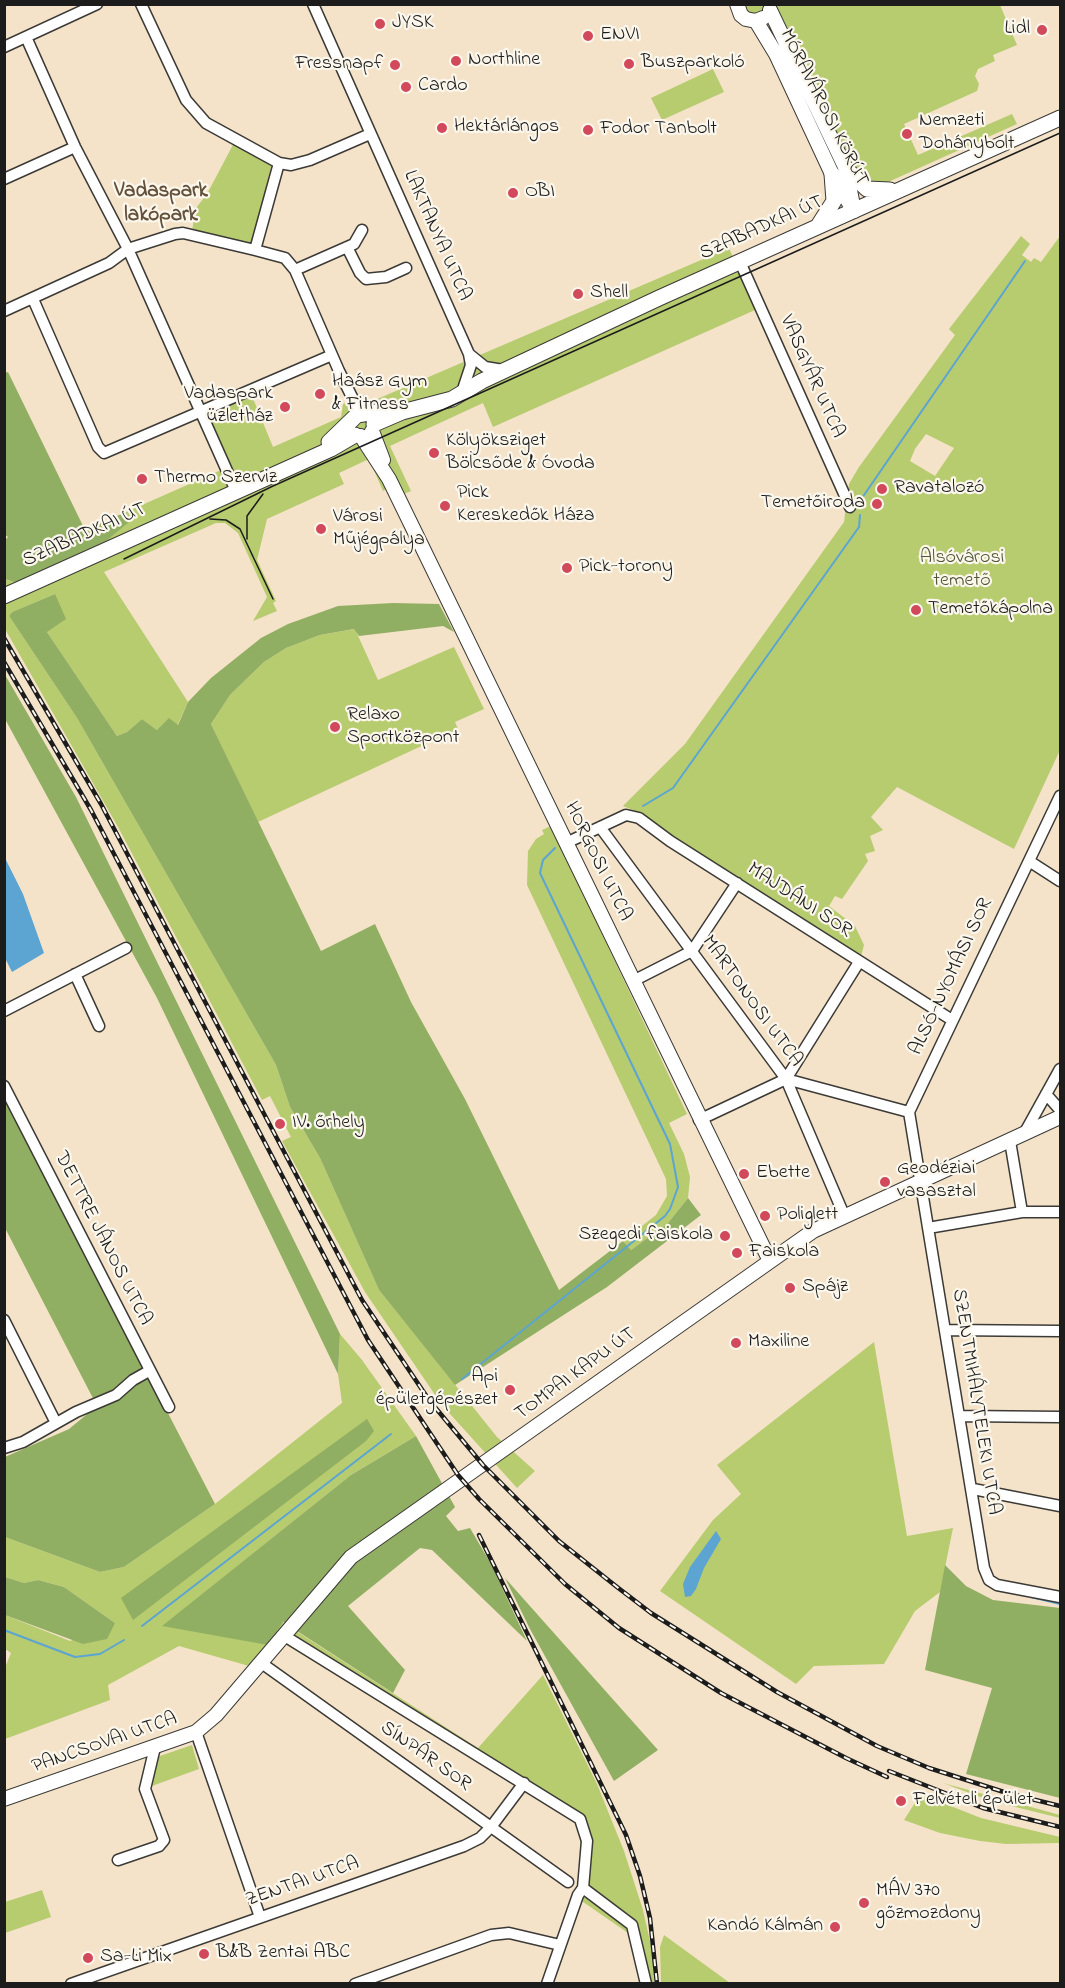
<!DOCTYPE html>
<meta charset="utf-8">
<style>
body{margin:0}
#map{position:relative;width:1065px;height:1988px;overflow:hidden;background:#f4e3c9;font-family:"Indie Flower",sans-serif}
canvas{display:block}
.frame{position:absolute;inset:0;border:6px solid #1c1c1c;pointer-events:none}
</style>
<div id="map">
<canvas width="1065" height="1988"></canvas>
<div class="frame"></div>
</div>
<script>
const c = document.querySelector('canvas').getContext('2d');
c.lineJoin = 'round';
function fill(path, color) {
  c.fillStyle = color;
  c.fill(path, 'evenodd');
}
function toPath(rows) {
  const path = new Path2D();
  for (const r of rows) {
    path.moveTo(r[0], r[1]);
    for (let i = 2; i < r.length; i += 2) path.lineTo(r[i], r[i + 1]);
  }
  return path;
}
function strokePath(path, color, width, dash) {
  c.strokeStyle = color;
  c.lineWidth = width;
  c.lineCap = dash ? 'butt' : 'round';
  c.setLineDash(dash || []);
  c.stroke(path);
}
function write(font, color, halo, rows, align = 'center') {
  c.font = font + ' "Indie Flower",sans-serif';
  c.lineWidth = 4.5;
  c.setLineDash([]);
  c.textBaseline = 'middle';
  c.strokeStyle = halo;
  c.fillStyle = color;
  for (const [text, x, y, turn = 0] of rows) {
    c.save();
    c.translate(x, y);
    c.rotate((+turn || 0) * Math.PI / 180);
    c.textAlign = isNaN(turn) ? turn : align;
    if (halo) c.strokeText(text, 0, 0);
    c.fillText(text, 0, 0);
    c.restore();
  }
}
fill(toPath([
 [776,4,1000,5,1017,45,993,55,995,61,978,69,975,76,979,84,977,91,904,124,918,155,1012,114,1017,124,877,187,855,174],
 [742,5,765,4,765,5,759,14,749,15],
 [713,69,724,92,662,120,651,98],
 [235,141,272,163,253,242,249,244,192,231,196,208,207,194],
 [1021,236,1030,244,1022,255,1031,262,1034,258,1041,262,1060,236,1060,750,1014,849,897,787,871,817,883,830,870,836,875,851,865,854,868,861,842,899,835,896,829,906,855,926,864,945,861,956,661,830,645,815,623,806,685,744,844,522,849,484,859,467,955,335,949,329],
 [926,434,954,448,935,476,910,461,915,449],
 [729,248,755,310,493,427,483,403,390,446,411,491,404,494,397,483,383,491,369,459,339,473,344,484,267,519,257,560,276,601,273,603,277,611,253,621,267,597,238,533,225,523,216,523,104,572,188,702,177,726,157,730,142,719,127,732,117,736,47,632,55,594,12,612,9,616,77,718,276,1065,290,1107,320,1158,379,1290,497,1437,535,1471,517,1488,442,1405,365,1292,282,1141,291,1137,270,1096,262,1100,118,827,5,629,4,579,18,583,129,521,126,512,228,467,211,424,215,411,252,396,273,447,341,417,343,404,364,395,368,403],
 [355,629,378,680,454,647,484,709,455,722,458,729,258,822,211,724,230,695,264,662,286,648,320,635],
 [551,826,687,1114,669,1123,684,1154,690,1177,688,1198,668,1223,631,1250,623,1241,656,1215,667,1196,666,1179,527,885,528,851,536,839,544,834,542,830],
 [340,1334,362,1360,416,1436,351,1475,163,1626,282,1622,478,1748,543,1675,597,1784,624,1851,643,1910,653,1955,654,1983,640,1983,639,1962,631,1935,573,1895,582,1874,579,1823,285,1644,263,1670,179,1646,108,1685,110,1700,5,1739,4,1670,11,1653,5,1649,5,1615,70,1641,115,1623,64,1587,38,1580,24,1583,5,1577,5,1537,100,1572,124,1567,215,1504,342,1403,338,1374],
 [874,1342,907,1536,953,1528,940,1592,915,1611,884,1664,814,1666,796,1684,660,1591,713,1520,741,1494,717,1465],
 [192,1745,199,1769,149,1787,157,1757],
 [943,1783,1060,1815,1060,1818,991,1801],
 [925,1796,981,1818,1060,1837,1060,1843,1006,1844,980,1841,940,1833,904,1820,918,1798],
 [42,1890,51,1917,5,1933,5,1902],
 [664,1935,730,1983,661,1983,660,1947]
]), '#b7cb6f');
fill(toPath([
 [8,372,85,530,126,512,130,521,99,547,17,583,5,579,5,540,8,537,4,534,4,373],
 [55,594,66,619,47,632,117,736,127,732,142,719,157,730,169,718,178,725,188,702,211,678,261,638,288,624,338,606,393,603,439,604,454,632,443,626,359,636,354,629,320,635,286,648,264,662,230,695,211,724,321,951,375,924,411,1002,465,1099,559,1290,623,1241,631,1250,668,1223,688,1198,701,1215,607,1287,455,1385,379,1290,320,1158,290,1107,276,1065,77,718,9,616,12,612],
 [4,673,76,797,340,1334,338,1374,157,998,5,719],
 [4,1096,215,1504,124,1567,100,1572,5,1537,5,1457,69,1429,97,1406,5,1228],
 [367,1419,374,1431,366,1441,133,1620,121,1598],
 [416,1436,455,1507,446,1516,458,1531,470,1528,491,1564,527,1641,432,1550,420,1548,348,1606,405,1670,393,1693,283,1622,268,1645,162,1626,351,1475],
 [945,1565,966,1586,993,1600,1060,1608,1060,1798,966,1774,992,1688,925,1670],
 [5,1577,24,1583,38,1580,64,1587,115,1623,107,1639,83,1644,5,1615],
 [505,1578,658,1750,614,1781,530,1629]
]), '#91af62');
fill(toPath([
 [5,858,23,894,44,953,12,972,5,958],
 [716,1531,721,1539,704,1568,696,1589,691,1596,685,1597,683,1584,690,1567]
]), '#5ca5d3');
strokePath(toPath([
 [862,498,1025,261],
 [643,806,673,788,859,527,860,515],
 [462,1379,665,1216,670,1209,678,1187,670,1144,540,873,543,860,555,848],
 [1031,1597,1060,1604],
 [142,1626,391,1434],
 [4,1630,75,1657,100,1654,124,1640]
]), '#5ca5d3', 2);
const street = toPath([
 [141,4,186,100,206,123,279,163,291,165,310,160,370,134],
 [313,4,469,354,471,365,464,386],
 [26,37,75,147,128,249,236,491],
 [4,47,97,4],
 [4,179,75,147],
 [347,247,360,273,366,279,386,277,406,268],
 [255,250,279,163],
 [740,262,850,507],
 [295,270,354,244,362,230],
 [33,299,98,447,104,453,332,355],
 [4,311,109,263,128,249,175,234,183,233,255,250,285,258,295,270,339,371,355,403,365,413],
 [469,354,485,367,503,370],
 [1060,796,909,1112,984,1568,989,1580,997,1585,1060,1597],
 [600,827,786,1079,844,1215],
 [566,843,626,815,639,818,670,841,952,1020],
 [1029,861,1060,881],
 [75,974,99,1026],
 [633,981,692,951,737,883],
 [4,1011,126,948],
 [786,1079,909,1112],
 [4,1086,169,1407],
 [1046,1094,1060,1110],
 [699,1120,786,1079,859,962],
 [1024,1134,1060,1069],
 [1010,1141,1022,1212],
 [928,1228,1022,1212,1060,1212],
 [4,1320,56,1423],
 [946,1330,1060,1331],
 [960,1416,1060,1417],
 [4,1448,23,1442,76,1412,116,1395,133,1380,149,1371],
 [973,1489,1060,1506],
 [283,1635,580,1819,587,1841,583,1888,578,1895,547,1984],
 [260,1662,568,1882],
 [196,1732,260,1917],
 [118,1860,159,1846,164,1840,145,1789,155,1747],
 [583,1888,632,1925,646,1984],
 [71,1984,464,1846,480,1838,491,1827,524,1783],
 [355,1984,491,1935,509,1933,560,1945]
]);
const secondary = toPath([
 [737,4,741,15,746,19,756,21,763,18],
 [770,10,846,169,854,211],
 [756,21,776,54,832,174,849,203],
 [372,431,383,460],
 [361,436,389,479,770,1261],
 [4,1799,196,1732,216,1715,351,1557,813,1231,1060,1117]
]);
const primary = toPath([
 [846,169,867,189,890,190],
 [818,226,834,201,832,174],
 [374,424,402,412,452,399,482,381,659,298,1060,118],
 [329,442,357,415,388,410],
 [4,596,331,449,355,435]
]);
strokePath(street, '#3c3a36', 13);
strokePath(secondary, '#3c3a36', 16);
strokePath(primary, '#3c3a36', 17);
strokePath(street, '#fff', 10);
strokePath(secondary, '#fff', 14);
strokePath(primary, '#fff', 15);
strokePath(toPath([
 [210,519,226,520,240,529,273,599],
 [247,539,247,516,263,494],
 [124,559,273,486,1060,133]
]), '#1c1c1c', 1.5);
const rail = toPath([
 [4,638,101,804,362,1300,429,1400,483,1465,559,1541,617,1587,651,1613,777,1692,877,1746,929,1768,1007,1793,1060,1806],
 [4,662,91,810,368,1340,458,1475,479,1499,565,1584,619,1628,721,1693,846,1758,887,1777],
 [479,1535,626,1835,640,1876,650,1918,657,1984],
 [889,1771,983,1808,1060,1827]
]);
strokePath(rail, '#1c1c1c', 4.5);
strokePath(rail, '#fbf7ec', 2, [7]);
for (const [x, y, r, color] of [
 [380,24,6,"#d1495b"],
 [1042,30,6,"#d1495b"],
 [588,36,6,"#d1495b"],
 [456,61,6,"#d1495b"],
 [629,64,6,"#d1495b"],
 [395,65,6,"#d1495b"],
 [406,87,6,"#d1495b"],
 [442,128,6,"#d1495b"],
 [588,130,6,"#d1495b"],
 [907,134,6,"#d1495b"],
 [513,193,6,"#d1495b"],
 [578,294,6,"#d1495b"],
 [320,394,6,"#d1495b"],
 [285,407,6,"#d1495b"],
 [434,453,6,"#d1495b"],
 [142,479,6,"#d1495b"],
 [882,489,6,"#d1495b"],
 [877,504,6,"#d1495b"],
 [445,506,6,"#d1495b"],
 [321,529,6,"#d1495b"],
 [567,568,6,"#d1495b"],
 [916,610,6,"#d1495b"],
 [335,727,6,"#d1495b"],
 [280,1124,6,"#d1495b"],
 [744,1174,6,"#d1495b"],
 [885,1182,6,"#d1495b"],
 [765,1216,6,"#d1495b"],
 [725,1236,6,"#d1495b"],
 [737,1253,6,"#d1495b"],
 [790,1288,6,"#d1495b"],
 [736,1343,6,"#d1495b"],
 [510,1390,6,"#d1495b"],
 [901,1801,6,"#d1495b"],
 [864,1903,6,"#d1495b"],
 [835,1927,6,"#d1495b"],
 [204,1954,6,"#d1495b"],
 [88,1958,6,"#d1495b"]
]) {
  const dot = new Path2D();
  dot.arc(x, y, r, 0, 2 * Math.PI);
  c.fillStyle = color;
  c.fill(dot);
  strokePath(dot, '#fbf7ec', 2);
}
write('20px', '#1c1c1c', '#fbf7ec', [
 ["JYSK",392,24],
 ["Lidl",1030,30,"right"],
 ["ENVI",600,36],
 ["Northline",468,61],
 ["Buszparkoló",641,64],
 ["Fressnapf",383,65,"right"],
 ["Cardo",418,87],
 ["Nemzeti",919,122],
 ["Dohánybolt",919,145],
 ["Hektárlángos",454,128],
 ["Fodor Tanbolt",600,130],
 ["OBI",525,193],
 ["Shell",590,294],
 ["Haász Gym",332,383],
 ["& Fitness",332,406],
 ["Vadaspark",273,395,"right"],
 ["üzletház",273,418,"right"],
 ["Kölyöksziget",446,442],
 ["Bölcsőde & Óvoda",446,465],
 ["Thermo Szerviz",154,479],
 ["Ravatalozó",894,489],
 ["Pick",457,494],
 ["Kereskedők Háza",457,517],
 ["Temetőiroda",865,504,"right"],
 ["Városi",333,518],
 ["Műjégpálya",333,541],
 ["Pick-torony",579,568],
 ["Temetőkápolna",928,610],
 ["Relaxo",347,716],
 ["Sportközpont",347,739],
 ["IV. őrhely",292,1124],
 ["Geodéziai",897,1170],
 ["vasasztal",897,1193],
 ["Ebette",756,1174],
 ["Poliglett",777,1216],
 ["Szegedi faiskola",713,1236,"right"],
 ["Faiskola",749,1253],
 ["Spájz",802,1288],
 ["Maxiline",748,1343],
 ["Api",498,1378,"right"],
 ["épületgépészet",498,1401,"right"],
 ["Felvételi épület",913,1801],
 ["MÁV 370",876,1892],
 ["gőzmozdony",876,1915],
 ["Kandó Kálmán",823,1927,"right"],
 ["B&B Zentai ABC",216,1954],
 ["Sa-Li Mix",100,1958]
], 'left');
write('20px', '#1c1c1c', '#fbf7ec', [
 ["MÓRAVÁROSI KÖRÚT",823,108,63],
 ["SZABADKAI ÚT",762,229,-24],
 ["LAKTANYA UTCA",436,236,66],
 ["VASGYÁR UTCA",811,377,66],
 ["SZABADKAI ÚT",85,536,-24],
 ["HORGOSI UTCA",597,862,64],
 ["MAJDÁNI SOR",799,901,33],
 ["ALSÓ-NYOMÁSI SOR",952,977,-65],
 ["MARTONOSI UTCA",751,1002,54],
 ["DETTRE JÁNOS UTCA",102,1239,63],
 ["TOMPAI KAPU ÚT",576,1375,-36],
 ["SZENTMIHÁLYTELEKI UTCA",975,1402,81],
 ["PANCSOVAI UTCA",105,1744,-19],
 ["SÍNPÁR SOR",425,1757,35],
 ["ZENTAI UTCA",303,1883,-19]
]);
write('20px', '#525939', '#fbf7ec', [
 ["Alsóvárosi",962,559],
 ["temető",962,582]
]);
write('bold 21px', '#63503a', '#fbf7ec', [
 ["Vadaspark",161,193],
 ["lakópark",161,217]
]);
</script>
